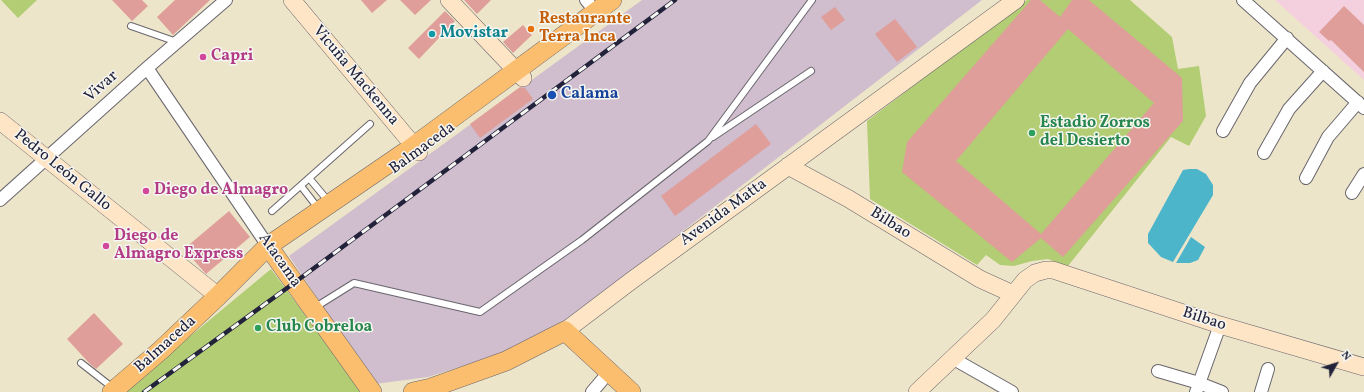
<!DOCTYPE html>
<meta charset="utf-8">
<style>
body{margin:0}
#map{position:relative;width:1364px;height:392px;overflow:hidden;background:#ede5c9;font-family:Vollkorn,serif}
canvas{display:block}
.north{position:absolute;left:1316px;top:344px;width:40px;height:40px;-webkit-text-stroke:3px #f6f6f2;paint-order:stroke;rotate:51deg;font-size:11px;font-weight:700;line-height:16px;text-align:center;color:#22223b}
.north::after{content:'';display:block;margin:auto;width:14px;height:18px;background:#22223b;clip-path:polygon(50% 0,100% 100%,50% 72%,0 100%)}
</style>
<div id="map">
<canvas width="1364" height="392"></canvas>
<div class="north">N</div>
</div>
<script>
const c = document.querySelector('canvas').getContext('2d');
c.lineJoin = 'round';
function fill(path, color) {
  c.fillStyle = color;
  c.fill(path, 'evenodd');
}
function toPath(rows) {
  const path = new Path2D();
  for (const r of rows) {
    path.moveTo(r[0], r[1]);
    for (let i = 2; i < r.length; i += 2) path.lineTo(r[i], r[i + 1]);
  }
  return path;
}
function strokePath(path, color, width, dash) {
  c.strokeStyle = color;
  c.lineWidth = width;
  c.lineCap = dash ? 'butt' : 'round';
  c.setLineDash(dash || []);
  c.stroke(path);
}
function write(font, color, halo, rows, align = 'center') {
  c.font = font + ' Vollkorn,serif';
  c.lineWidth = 3;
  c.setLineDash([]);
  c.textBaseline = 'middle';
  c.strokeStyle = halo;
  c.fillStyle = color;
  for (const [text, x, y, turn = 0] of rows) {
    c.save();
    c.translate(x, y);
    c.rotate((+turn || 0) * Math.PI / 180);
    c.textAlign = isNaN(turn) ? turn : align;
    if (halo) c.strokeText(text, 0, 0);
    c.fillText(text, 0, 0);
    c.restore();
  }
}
fill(toPath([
 [1275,0,1364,0,1364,80]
]), '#f4cfdd');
fill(toPath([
 [642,0,982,0,560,326,507,352,428,377,375,384,289,256]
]), '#d0bdcd');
fill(toPath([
 [1,0,37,0,18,18],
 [1027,0,1130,0,1172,37,1178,69,1199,66,1206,116,1189,146,1171,137,1068,266,1057,263,1048,259,1032,261,1014,266,1000,265,986,255,977,265,870,199,867,121],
 [271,269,362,392,123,392]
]), '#b2cd73');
fill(toPath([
 [1189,169,1197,169,1206,174,1213,185,1213,195,1173,262,1161,257,1148,243,1148,234,1183,170],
 [1191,237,1205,247,1198,260,1190,263,1176,263]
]), '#4cb5ca');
fill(toPath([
 [112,0,142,0,148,6,132,21],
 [175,0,210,0,173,35,157,17],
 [361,0,387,0,372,13],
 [400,0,431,0,415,15],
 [464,0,491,0,477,14],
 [1031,0,1040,0,1060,17,1072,0,1089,0,1182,78,1183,121,1063,257,1041,238,1012,262,902,172,907,142],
 [1068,29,1154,103,1041,234,956,161],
 [1344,6,1364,25,1364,72,1331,40,1329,41,1319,32],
 [835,7,845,20,831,30,821,17],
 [445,11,455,21,419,59,408,48],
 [895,19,917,47,897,62,875,34],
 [523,25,532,35,513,53,503,42],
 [520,87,525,88,533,99,480,138,470,124],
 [756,124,771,144,675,216,661,196],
 [229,211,250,237,206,274,184,249],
 [94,313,123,344,96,369,90,364,67,339]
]), '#df9e99');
const lane = toPath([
 [131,26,177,42],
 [713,137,811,71],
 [309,178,329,202],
 [301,186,318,208],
 [272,211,370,124],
 [314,308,354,283,480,312,582,240,708,141,812,0],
 [81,363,113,388]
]);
const street = toPath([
 [586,0,596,12],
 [1243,0,1364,108],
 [147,68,268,246],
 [1223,131,1250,83,1287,38],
 [1264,153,1289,109,1323,71],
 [1306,178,1328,137,1358,102],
 [1352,193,1364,174],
 [0,200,147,68,226,0],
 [952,358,1012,392],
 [1158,371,1199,383,1222,392],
 [592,392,609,372],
 [1196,392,1220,325],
 [1261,392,1268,369]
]);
const secondary = toPath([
 [292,0,419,152],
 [449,0,523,78],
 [0,121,218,296],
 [788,166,849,199,980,279,1013,294],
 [565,331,631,281,1016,0],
 [917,392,993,320,1025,280,1035,273,1046,270,1053,270,1220,325,1364,367]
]);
const primary = toPath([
 [268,246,372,392],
 [112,392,161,350,218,296,268,246,414,146,612,0],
 [413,392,431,388,506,361,565,331,631,392]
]);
strokePath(lane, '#69666d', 8);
strokePath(street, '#69666d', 14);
strokePath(secondary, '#69666d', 18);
strokePath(primary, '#69666d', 20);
strokePath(lane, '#fff', 6);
strokePath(street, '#fff', 12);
strokePath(secondary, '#fde5c5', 17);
strokePath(primary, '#fbbe6e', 19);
const rail = toPath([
 [144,392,294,283,675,0]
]);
strokePath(rail, '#22223b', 4.5);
strokePath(rail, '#f6f6f2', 3, [9]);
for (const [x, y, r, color] of [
 [531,29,4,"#e8710a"],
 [432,34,4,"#0f9aa8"],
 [203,57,4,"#d1479c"],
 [552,95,5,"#1a4fb4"],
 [1032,133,4,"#2e9e5b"],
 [146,191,4,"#d1479c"],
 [106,246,4,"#d1479c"],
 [258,328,4,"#2e9e5b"]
]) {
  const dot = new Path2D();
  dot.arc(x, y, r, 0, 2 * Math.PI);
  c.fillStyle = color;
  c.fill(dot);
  strokePath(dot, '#f6f6f2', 1.5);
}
write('bold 16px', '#c56008', '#f6f6f2', [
 ["Restaurante",539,20],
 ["Terra Inca",539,38]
], 'left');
write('bold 16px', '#0d838f', '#f6f6f2', [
 ["Movistar",440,34]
], 'left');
write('bold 16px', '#b23c85', '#f6f6f2', [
 ["Capri",211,57],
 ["Diego de Almagro",154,191],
 ["Diego de",114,237],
 ["Almagro Express",114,255]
], 'left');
write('16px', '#22223b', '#f6f6f2', [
 ["Vicuña Mackenna",355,76,50],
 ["Vivar",102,87,-42],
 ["Balmaceda",423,149,-36],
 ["Pedro León Gallo",62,171,39],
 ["Avenida Matta",724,213,-36],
 ["Bilbao",890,224,32],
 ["Atacama",279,261,55],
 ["Bilbao",1204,320,18],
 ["Balmaceda",166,345,-42]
]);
write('bold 16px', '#164399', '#f6f6f2', [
 ["Calama",561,95]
], 'left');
write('bold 16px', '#27864d', '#f6f6f2', [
 ["Estadio Zorros",1040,124],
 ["del Desierto",1040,142],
 ["Club Cobreloa",266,328]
], 'left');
</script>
